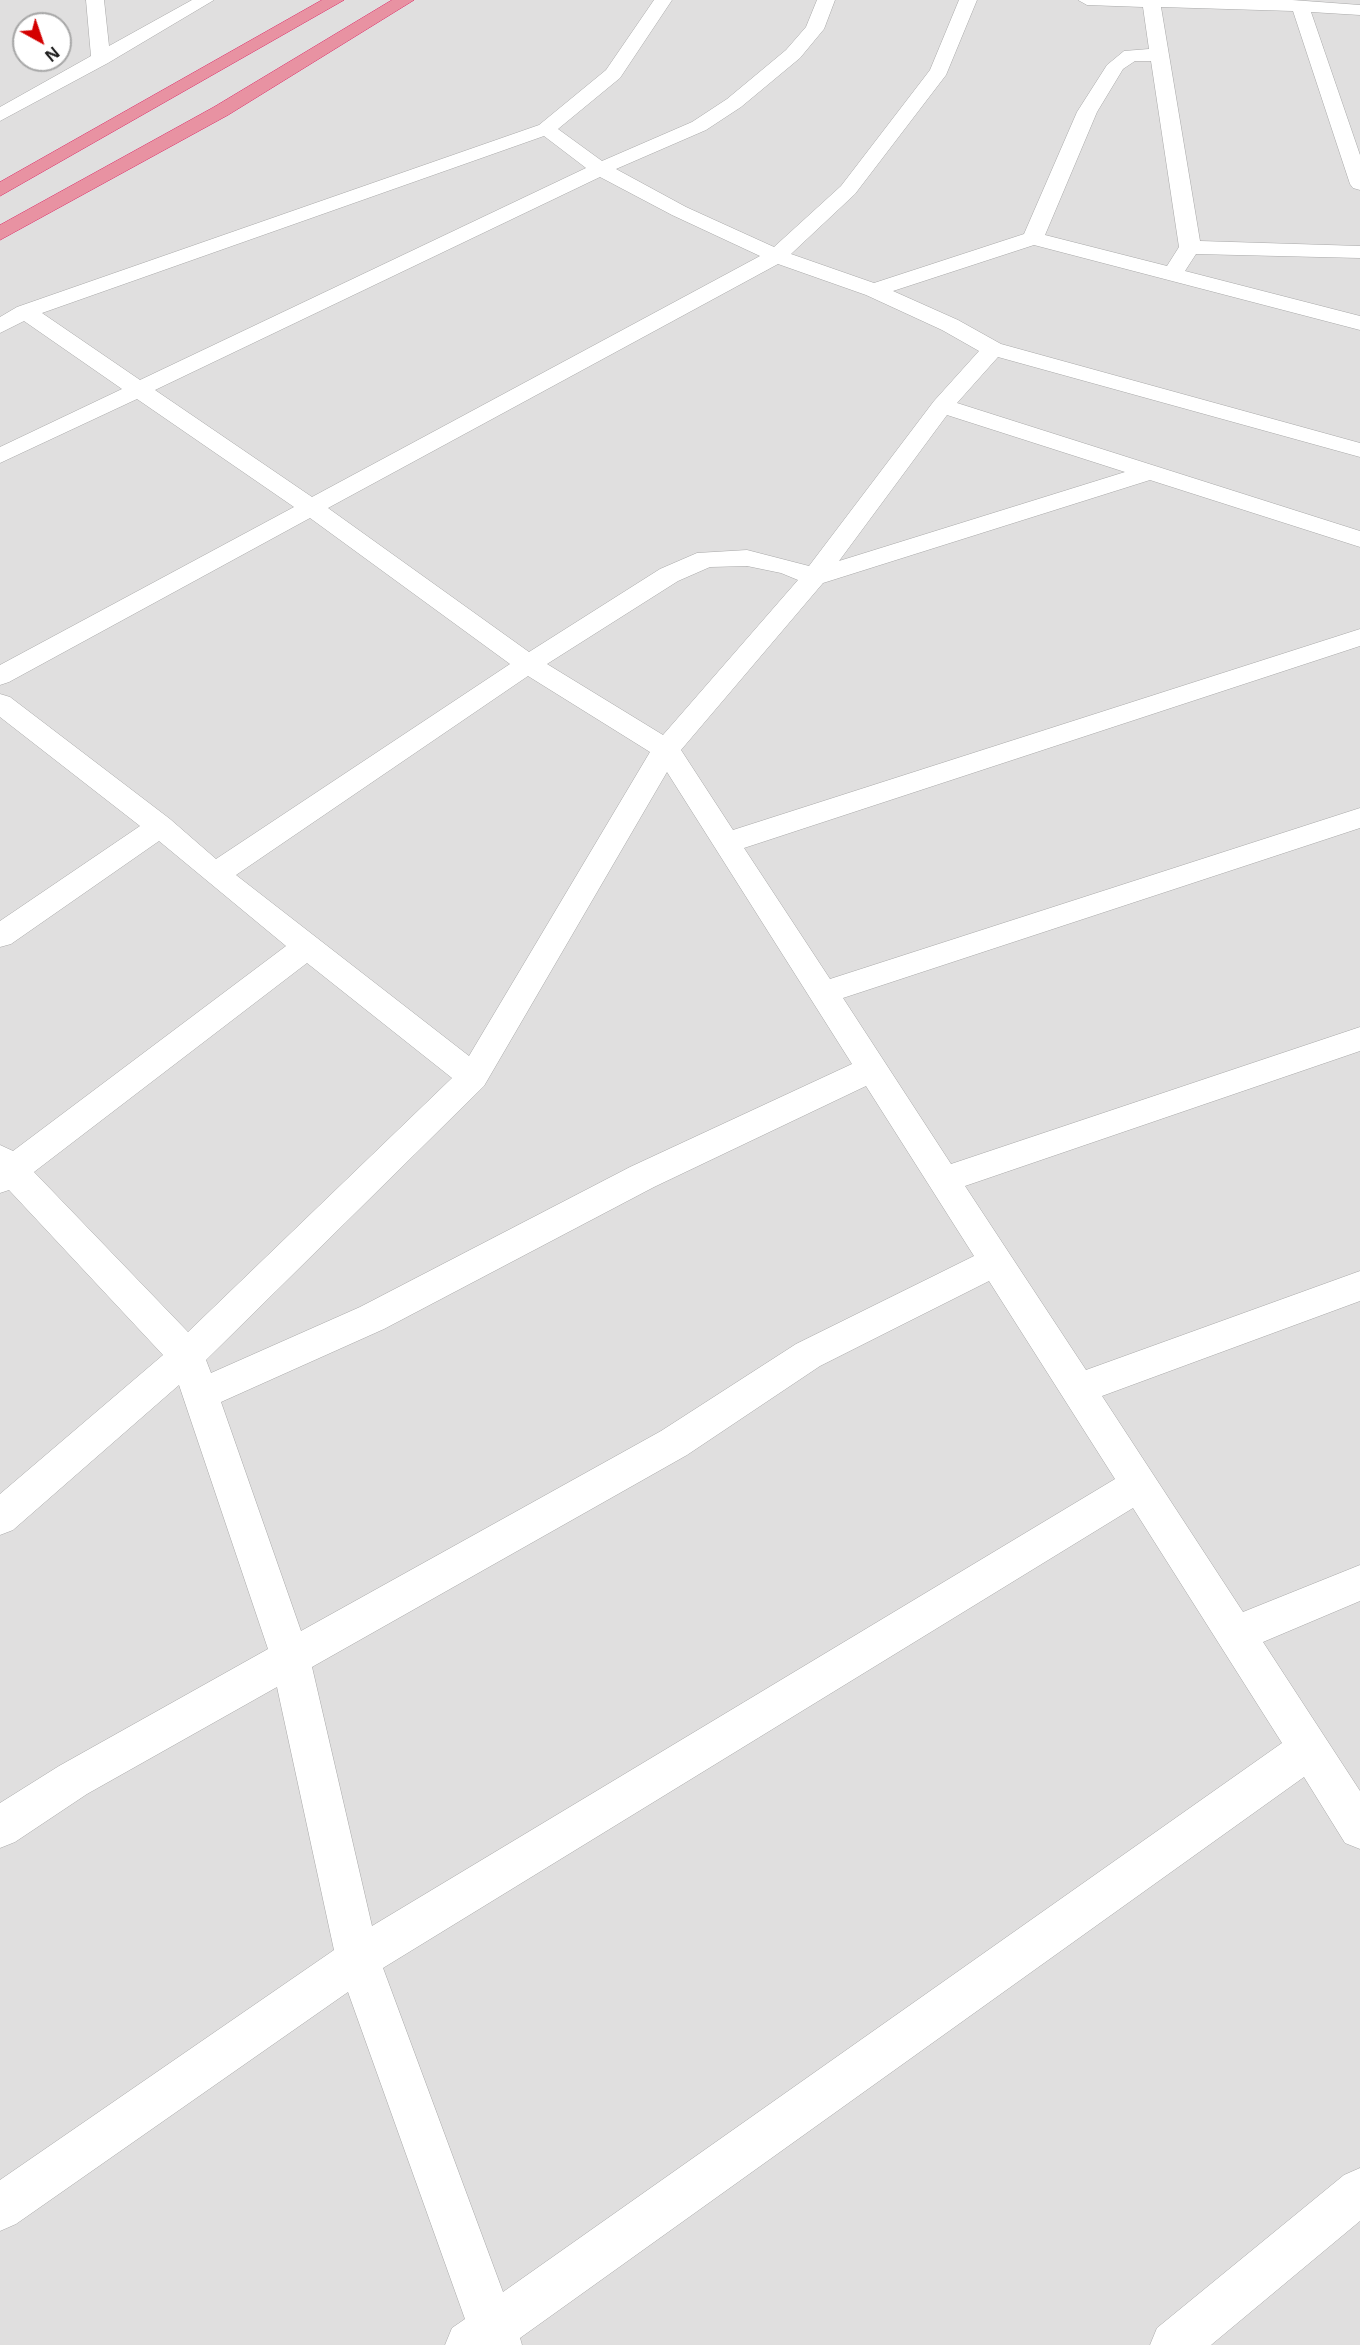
<!DOCTYPE html>
<style>
body{margin:0}
#map{position:relative;width:1360px;height:2345px;overflow:hidden;background:#f2efe9;font-family:"Noto Sans",sans-serif}
canvas{display:block}
.north{position:absolute;left:12px;top:12px;width:60px;height:60px;box-sizing:border-box;background:#fff;border:2px solid #a7a7a7;border-radius:50%;rotate:140deg;font-size:16px;font-weight:700;line-height:24px;text-align:center;color:#222}
.north::after{content:'';display:block;margin:auto;width:21px;height:27px;background:#d40000;clip-path:polygon(50% 0,100% 100%,50% 72%,0 100%)}
</style>
<div id="map">
<canvas width="1360" height="2345"></canvas>
<div class="north">N</div>
</div>
<script>
const c = document.querySelector('canvas').getContext('2d');
c.lineJoin = 'round';
function fill(path, color) {
  c.fillStyle = color;
  c.fill(path, 'evenodd');
}
function toPath(rows) {
  const path = new Path2D();
  for (const r of rows) {
    path.moveTo(r[0], r[1]);
    for (let i = 2; i < r.length; i += 2) path.lineTo(r[i], r[i + 1]);
  }
  return path;
}
function strokePath(path, color, width, dash) {
  c.strokeStyle = color;
  c.lineWidth = width;
  c.lineCap = dash ? 'butt' : 'round';
  c.setLineDash(dash || []);
  c.stroke(path);
}
fill(toPath([
 [0,0,1360,0,1360,2345,0,2345],
 [24,24,60,24,60,60,24,60]
]), '#e0dfdf');
const minor = toPath([
 [86,0,104,0,109,46,192,0,214,0,108,63,0,121,0,107,91,56,86,0],
 [654,0,672,0,620,78,558,129,602,161,692,122,727,99,786,50,806,27,817,0,835,0,824,29,800,58,741,107,706,130,616,169,686,207,774,247,841,186,930,70,959,0,977,0,946,75,855,194,791,254,874,283,1024,234,1077,112,1107,65,1124,51,1149,49,1143,7,1087,5,1078,0,1292,0,1360,5,1360,15,1311,12,1360,155,1360,190,1353,188,1350,184,1293,11,1161,7,1200,241,1360,246,1360,258,1196,254,1185,271,1360,316,1360,330,1034,245,893,291,958,320,1001,344,1360,443,1360,457,998,357,957,403,1360,531,1360,547,1150,480,823,583,681,750,733,830,1360,629,1360,646,744,848,830,979,1360,808,1360,828,843,998,951,1164,1360,1027,1360,1051,965,1186,1086,1370,1360,1271,1360,1301,1102,1396,1243,1612,1360,1565,1360,1601,1263,1642,1360,1791,1360,1849,1345,1843,1304,1777,520,2338,522,2345,445,2345,452,2328,465,2319,348,1992,16,2224,0,2231,0,2180,334,1950,277,1687,87,1794,15,1842,0,1848,0,1803,59,1766,268,1649,179,1385,13,1530,0,1535,0,1494,163,1355,9,1190,0,1193,0,1145,13,1151,286,946,159,841,11,944,0,947,0,921,140,826,0,717,0,694,10,697,170,819,216,859,510,664,310,518,9,682,0,685,0,665,294,507,137,399,0,463,0,447,122,389,24,321,0,333,0,317,17,307,539,125,606,70,654,0],
 [1135,61,1151,61,1179,247,1167,266,1045,235,1097,112,1123,69,1135,61],
 [544,136,586,168,140,380,42,313,544,136],
 [600,177,672,215,760,256,312,497,155,390,600,177],
 [778,264,866,295,942,330,979,351,934,401,809,566,747,550,697,553,660,569,529,652,328,508,778,264],
 [947,415,1125,472,839,561,947,415],
 [747,566,781,573,798,580,663,735,547,664,678,581,710,567,747,566],
 [528,676,650,752,469,1056,236,875,528,676],
 [667,772,852,1064,630,1167,360,1307,211,1373,206,1360,484,1086,667,772],
 [307,963,452,1078,188,1332,34,1172,307,963],
 [866,1086,974,1256,796,1344,661,1431,301,1631,221,1402,384,1329,654,1187,866,1086],
 [989,1281,1115,1479,372,1926,312,1667,687,1455,820,1366,989,1281],
 [1133,1508,1282,1743,503,2292,383,1968,1133,1508],
 [1360,2168,1360,2221,1211,2345,1150,2345,1157,2328,1344,2175,1360,2168]
]);
const motorway = toPath([
 [322,0,344,0,0,196,0,182,322,0],
 [392,0,414,0,228,115,0,240,0,225,214,107,392,0]
]);
strokePath(minor, '#a9a9a9', 1);
strokePath(motorway, '#dc2a67', 1);
fill(minor, '#fff');
fill(motorway, '#e892a2');
</script>
